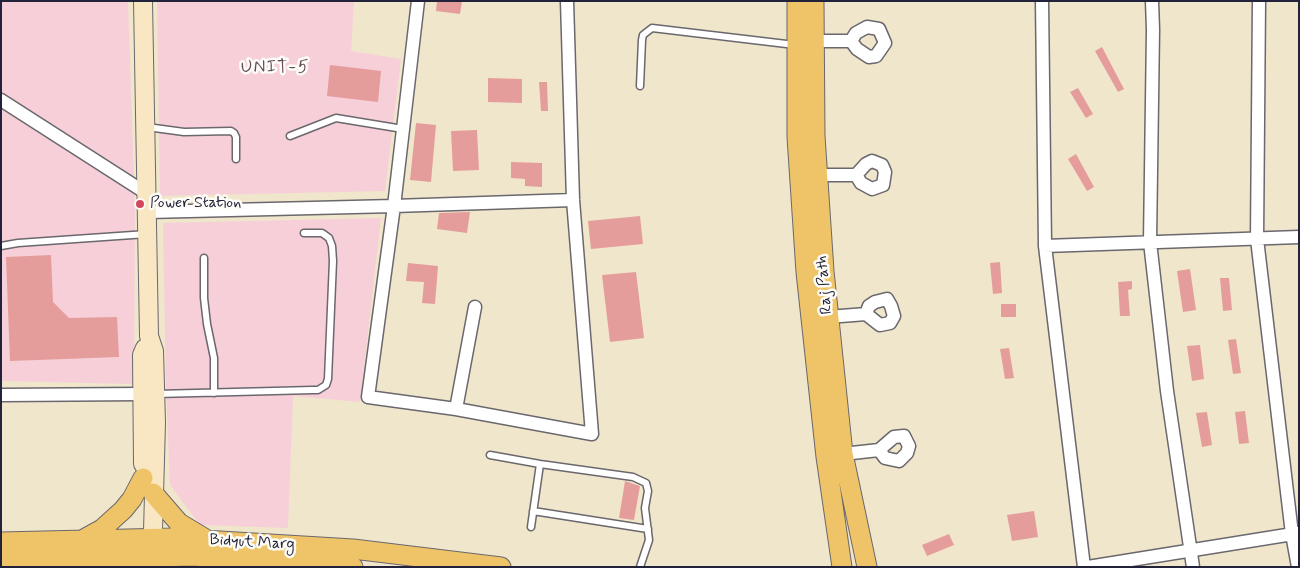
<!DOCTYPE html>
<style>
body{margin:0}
#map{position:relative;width:1300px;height:568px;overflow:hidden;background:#f0e6cb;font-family:Mynerve,sans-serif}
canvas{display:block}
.frame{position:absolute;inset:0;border:2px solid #22223b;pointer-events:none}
</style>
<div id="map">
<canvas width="1300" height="568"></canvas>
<div class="frame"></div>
</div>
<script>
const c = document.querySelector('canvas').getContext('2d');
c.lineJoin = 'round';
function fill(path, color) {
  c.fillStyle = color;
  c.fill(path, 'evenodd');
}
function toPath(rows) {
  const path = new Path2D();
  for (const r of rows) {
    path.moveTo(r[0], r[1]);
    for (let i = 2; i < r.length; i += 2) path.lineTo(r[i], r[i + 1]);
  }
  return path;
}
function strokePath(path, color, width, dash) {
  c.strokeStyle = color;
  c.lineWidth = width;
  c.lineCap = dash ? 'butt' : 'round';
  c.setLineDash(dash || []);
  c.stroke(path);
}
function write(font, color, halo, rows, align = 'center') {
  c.font = font + ' Mynerve,sans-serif';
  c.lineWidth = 5;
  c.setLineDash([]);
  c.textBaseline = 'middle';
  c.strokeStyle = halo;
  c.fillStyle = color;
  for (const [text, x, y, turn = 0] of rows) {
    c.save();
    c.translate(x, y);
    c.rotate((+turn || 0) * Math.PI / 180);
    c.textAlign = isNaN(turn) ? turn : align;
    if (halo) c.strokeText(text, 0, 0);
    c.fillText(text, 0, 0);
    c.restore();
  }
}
fill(toPath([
 [1,1,128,1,135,210,134,384,1,381],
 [157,1,354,1,351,51,401,59,385,191,160,196],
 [381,218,360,402,293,396,288,528,200,525,170,485,166,387,163,223]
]), '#f6cfd9');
fill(toPath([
 [437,1,462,1,460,14,436,11],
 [1102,47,1124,89,1118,92,1095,51],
 [330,65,381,71,378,102,327,96],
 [488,78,522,79,522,103,488,102],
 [539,82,547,82,548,111,541,111],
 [1078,88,1093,114,1086,118,1070,92],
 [416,123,436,125,431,182,410,180],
 [477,130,479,170,453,171,451,131],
 [1076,154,1094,187,1087,191,1068,159],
 [511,162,542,163,542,187,525,186,525,179,511,178],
 [470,212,467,233,437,229,439,213],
 [640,216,643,244,591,249,588,221],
 [51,255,53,302,69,318,117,317,119,357,10,361,6,257],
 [1000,262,1002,293,993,294,990,263],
 [408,263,438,266,435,304,422,303,424,282,406,281],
 [1190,269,1196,310,1183,312,1177,271],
 [636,272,644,338,610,342,602,275],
 [1220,278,1229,278,1232,310,1223,311],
 [1132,281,1132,289,1128,290,1130,316,1120,316,1118,282],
 [1001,304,1016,304,1016,317,1001,317],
 [1236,339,1241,373,1233,374,1228,340],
 [1200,345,1204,379,1192,381,1187,346],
 [1009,348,1014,378,1005,379,1000,349],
 [1245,411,1249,443,1239,444,1235,412],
 [1207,412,1212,445,1202,447,1196,413],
 [625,481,640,486,634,520,619,518],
 [1034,511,1038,537,1012,541,1007,515],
 [949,534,954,545,927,556,922,545]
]), '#e59d9c');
const lane = toPath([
 [640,86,642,40,643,35,652,28,795,45],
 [147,127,184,132,231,131,234,133,236,137,236,159],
 [290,136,336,118,403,129],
 [1,246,18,243,147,234],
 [204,258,204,298,207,324,214,358,214,393],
 [156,394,313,390,318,390,326,385,328,379,333,261,332,246,329,238,322,233,304,233],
 [490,455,540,464,633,477,646,483,648,491,645,508,649,540,640,567],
 [533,511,648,529],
 [531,527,540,464]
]);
const street = toPath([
 [418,1,394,206,573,200],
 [1042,1,1045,246,1084,567],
 [1152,1,1153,30,1150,242,1167,391,1193,567],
 [1259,1,1257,239,1292,534,1298,567],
 [814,41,851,41,856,33,867,27,879,29,885,43,876,56,869,57,857,49,851,41],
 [1,100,146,193],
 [817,175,856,175,866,164,872,161,882,165,885,172,883,185,872,189,861,183,856,175],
 [148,212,394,206,368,397,456,409,592,434,573,200,567,1],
 [1045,246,1299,237],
 [828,317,866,314,869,306,875,302,887,299,891,306,894,316,890,323,880,325,866,314],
 [1,395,142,394],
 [456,409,475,307],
 [843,454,879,450,894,437,904,436,909,446,907,453,899,461,885,458,879,450],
 [1088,567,1299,533]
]);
const secondary = toPath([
 [143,1,149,336,154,351,156,423,152,567],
 [143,464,142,355,145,348]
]);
const primary = toPath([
 [797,1,797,137,806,272,826,457,842,567],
 [814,1,815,136,824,271,843,454,867,567],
 [153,493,179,523,204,538],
 [82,540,102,529,123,510,132,499,143,478],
 [1,542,170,538,353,549,501,567],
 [1,561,193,556,353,567]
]);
strokePath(lane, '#6a676d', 9);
strokePath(street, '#6a676d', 15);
strokePath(secondary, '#6a676d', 20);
strokePath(primary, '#6a676d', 21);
strokePath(lane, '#fff', 6);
strokePath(street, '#fff', 12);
strokePath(secondary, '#f9e7c3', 18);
strokePath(primary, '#efc469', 19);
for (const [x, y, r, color] of [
 [140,204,5,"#d1495b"]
]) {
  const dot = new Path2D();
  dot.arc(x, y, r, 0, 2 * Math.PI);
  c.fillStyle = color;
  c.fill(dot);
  strokePath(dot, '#fdfcf7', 2);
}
write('16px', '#22223b', '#fdfcf7', [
 ["Power Station",150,204]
], 'left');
write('16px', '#22223b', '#fdfcf7', [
 ["Raj Path",825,285,-95],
 ["Bidyut Marg",252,543,3]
]);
c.letterSpacing = '1px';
write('18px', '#664d5d', '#fdfcf7', [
 ["UNIT-5",275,68]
]);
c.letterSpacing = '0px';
</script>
